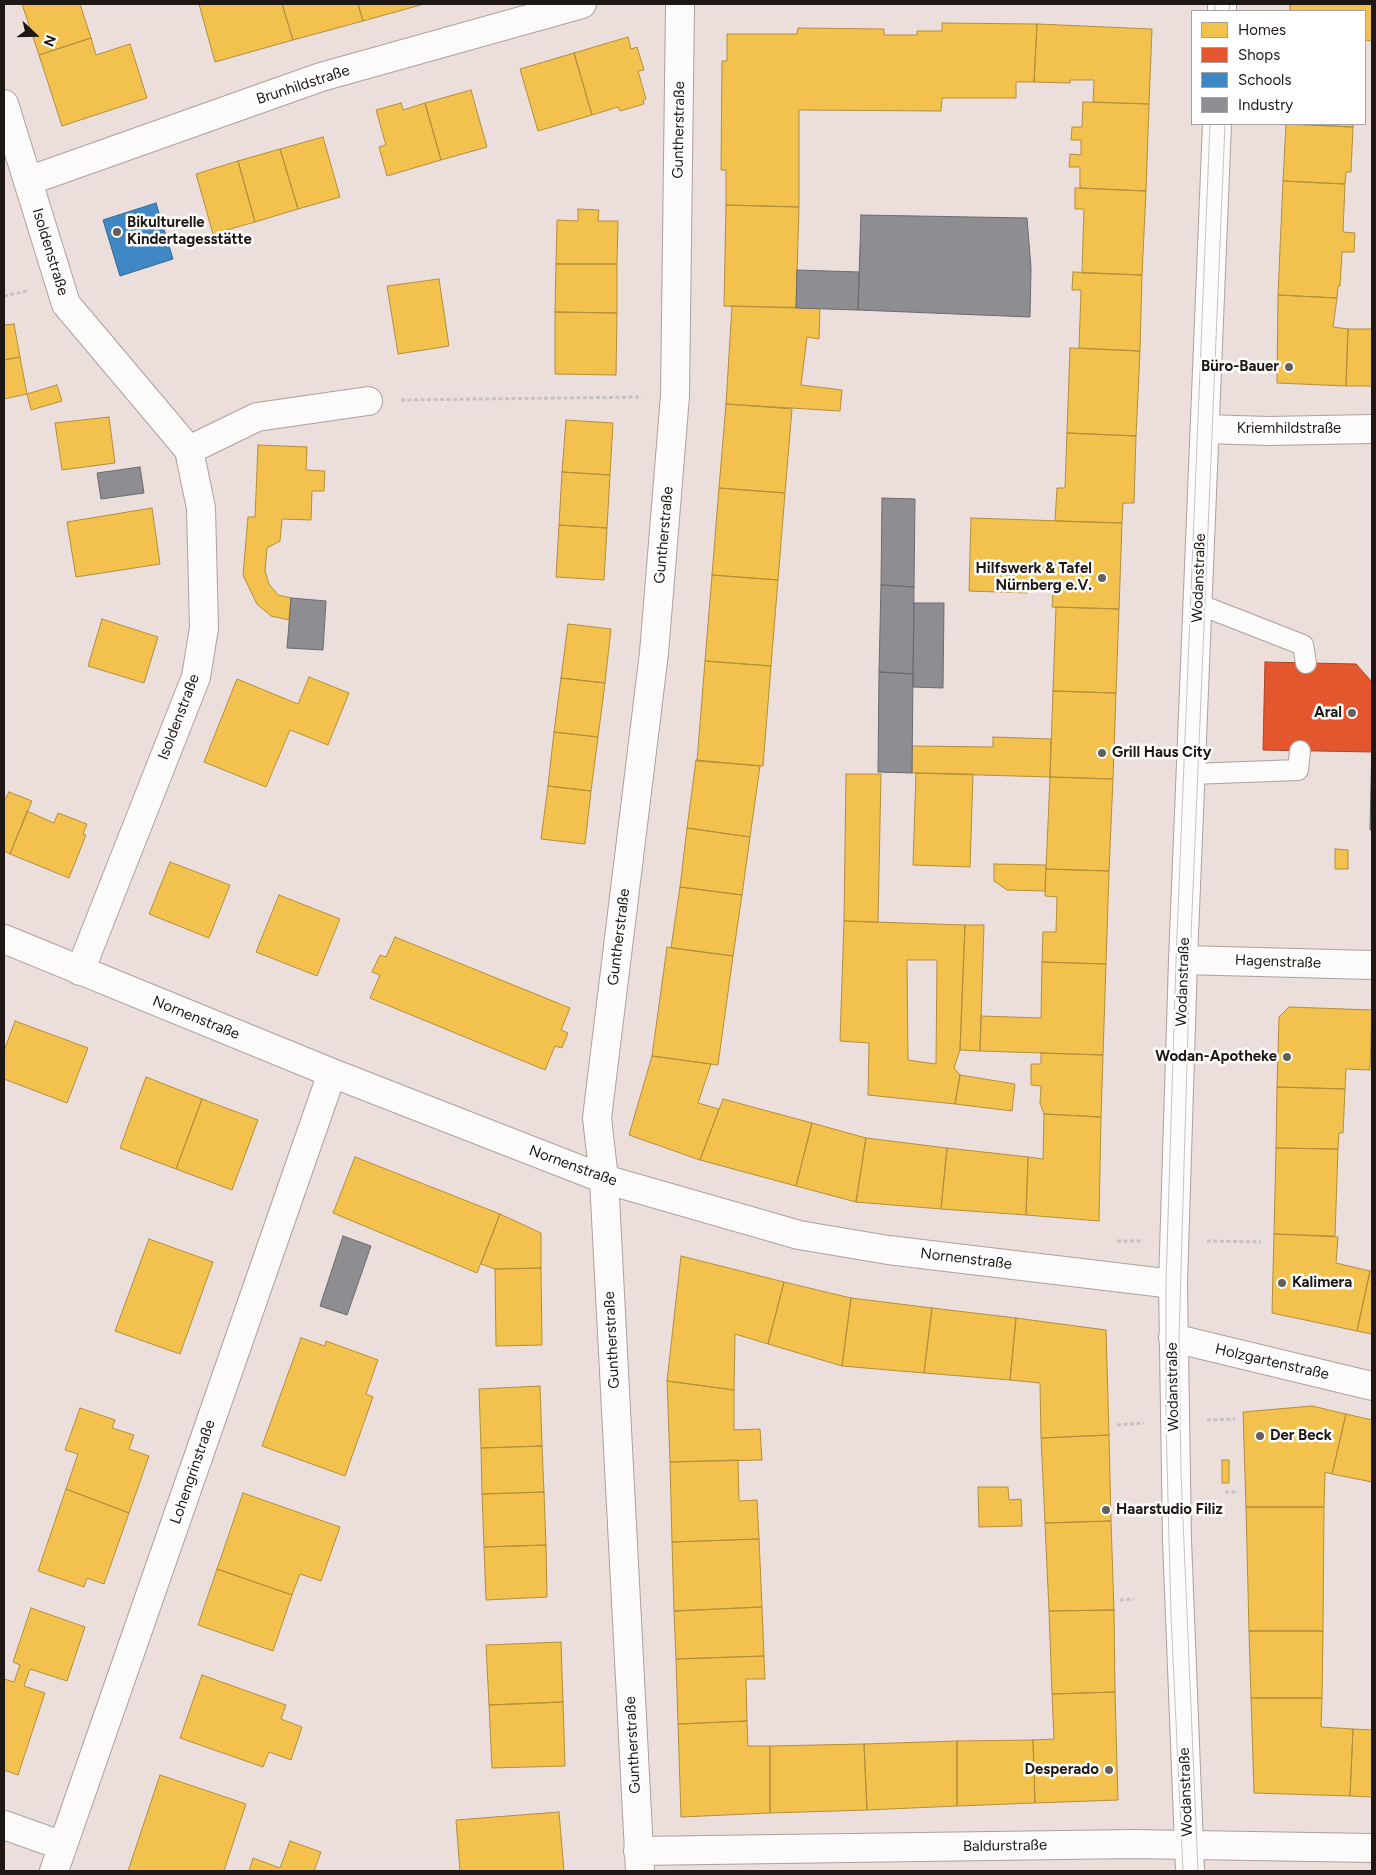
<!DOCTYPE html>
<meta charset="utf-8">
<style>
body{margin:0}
#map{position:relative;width:1376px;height:1875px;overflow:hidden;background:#ecdfdb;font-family:Figtree,sans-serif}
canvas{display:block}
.frame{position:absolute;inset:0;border:5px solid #1f1714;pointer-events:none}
.legend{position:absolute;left:1191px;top:10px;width:175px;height:115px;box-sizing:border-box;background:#fff;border:1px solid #a5a2a1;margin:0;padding:6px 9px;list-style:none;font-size:15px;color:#1f1714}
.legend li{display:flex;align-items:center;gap:10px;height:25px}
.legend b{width:25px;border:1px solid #a5a2a1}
.north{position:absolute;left:10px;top:10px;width:50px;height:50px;-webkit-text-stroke:4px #fff;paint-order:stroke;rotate:111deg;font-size:14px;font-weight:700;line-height:20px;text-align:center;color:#1f1714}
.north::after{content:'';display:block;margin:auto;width:18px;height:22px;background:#1f1714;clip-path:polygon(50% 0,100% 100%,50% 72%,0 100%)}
</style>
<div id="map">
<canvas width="1376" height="1875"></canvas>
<div class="frame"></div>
<ul class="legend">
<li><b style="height:14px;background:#f2c14e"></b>Homes</li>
<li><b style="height:14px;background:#e4572e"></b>Shops</li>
<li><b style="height:14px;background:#3f88c5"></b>Schools</li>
<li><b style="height:14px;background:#8d8d92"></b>Industry</li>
</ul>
<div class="north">N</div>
</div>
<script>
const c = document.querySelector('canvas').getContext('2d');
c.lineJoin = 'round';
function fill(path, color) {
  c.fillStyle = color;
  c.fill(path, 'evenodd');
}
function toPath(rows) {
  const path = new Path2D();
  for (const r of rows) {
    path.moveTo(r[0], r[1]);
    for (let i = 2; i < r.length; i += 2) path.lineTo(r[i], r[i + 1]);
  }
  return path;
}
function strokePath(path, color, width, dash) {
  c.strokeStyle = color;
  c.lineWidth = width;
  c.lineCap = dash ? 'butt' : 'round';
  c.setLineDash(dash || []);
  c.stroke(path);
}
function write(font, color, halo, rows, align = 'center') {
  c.font = font + ' Figtree,sans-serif';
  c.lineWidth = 5;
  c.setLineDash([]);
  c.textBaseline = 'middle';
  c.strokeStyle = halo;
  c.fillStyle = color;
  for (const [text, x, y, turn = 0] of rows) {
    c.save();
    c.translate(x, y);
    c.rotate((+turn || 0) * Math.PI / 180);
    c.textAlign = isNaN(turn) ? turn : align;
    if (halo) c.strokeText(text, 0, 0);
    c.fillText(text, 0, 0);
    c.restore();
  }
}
const homes = toPath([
 [22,4,80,4,91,38,39,55,22,4],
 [199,4,282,4,293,40,215,62,199,4],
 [282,4,358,4,363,21,293,40,282,4],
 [358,4,424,4,363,21,358,4],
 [1290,4,1372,4,1372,41,1365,40,1365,11,1290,11,1290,4],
 [942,23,1037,24,1034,82,1016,82,1016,98,942,98,941,111,799,110,799,207,726,205,726,170,721,170,722,61,727,61,727,34,797,34,798,28,884,29,884,35,917,35,917,31,942,31,942,23],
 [1037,24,1152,29,1149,104,1093,102,1094,80,1070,80,1070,83,1034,82,1037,24],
 [628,37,631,49,637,47,644,70,638,71,646,99,643,100,644,104,620,111,618,107,592,115,574,53,628,37],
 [91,38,96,55,130,44,147,98,62,126,39,55,91,38],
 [574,53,592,115,538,131,520,69,574,53],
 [471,90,487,147,441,160,425,103,471,90],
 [1083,102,1149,104,1146,191,1080,188,1080,167,1069,167,1070,154,1081,155,1081,140,1071,140,1072,127,1082,127,1083,102],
 [401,103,403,110,425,103,441,160,387,176,379,147,386,145,376,110,401,103],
 [1286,124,1353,127,1351,172,1346,172,1345,184,1283,181,1286,124],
 [1290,124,1353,124,1353,127,1290,124],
 [323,137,340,197,298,209,280,149,323,137],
 [280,149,298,209,255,222,238,161,280,149],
 [238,161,255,222,213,234,196,174,238,161],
 [1283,181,1345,184,1343,232,1355,233,1354,252,1342,252,1340,286,1338,286,1337,298,1278,295,1283,181],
 [1075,188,1146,191,1142,275,1082,273,1084,209,1075,209,1075,188],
 [726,205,799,207,796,308,724,306,726,205],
 [578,209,599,210,598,221,618,221,617,264,556,264,557,220,578,221,578,209],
 [556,264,617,264,617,313,555,312,556,264],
 [1073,272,1142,275,1140,351,1079,348,1081,290,1072,290,1073,272],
 [439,279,449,346,398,354,387,286,439,279],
 [1278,295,1337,298,1333,327,1348,329,1346,386,1277,383,1278,295],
 [732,306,820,308,819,339,807,337,801,385,842,390,840,411,726,404,732,306],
 [555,312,617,313,616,375,555,374,555,312],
 [14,324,20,357,4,360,4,325,14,324],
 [1348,329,1372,329,1372,386,1346,386,1348,329],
 [1070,348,1140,351,1136,436,1067,433,1070,348],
 [20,357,27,394,4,399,4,360,20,357],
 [57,385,62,401,31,410,27,394,57,385],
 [726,404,792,409,785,493,719,488,726,404],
 [109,417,115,463,62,470,55,423,109,417],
 [566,420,613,423,610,475,562,472,566,420],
 [1067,433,1136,436,1134,503,1123,503,1122,523,1055,521,1057,488,1065,488,1067,433],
 [258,445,307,447,306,470,325,471,324,491,312,491,311,520,282,519,280,541,267,548,265,571,269,584,278,595,291,598,289,620,271,616,257,604,243,575,248,517,255,517,258,445],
 [562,472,610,475,607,528,559,525,562,472],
 [719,488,785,493,778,580,712,575,719,488],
 [152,508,160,564,76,577,67,522,152,508],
 [971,518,1122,523,1119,609,1052,607,1053,591,1027,590,1027,593,969,591,971,518],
 [559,525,607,528,604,580,556,577,559,525],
 [712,575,778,580,771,666,705,661,712,575],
 [1056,607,1119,609,1116,693,1053,691,1056,607],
 [102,619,158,637,144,683,88,666,102,619],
 [568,624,611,629,605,683,561,678,568,624],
 [705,661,771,666,763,766,697,761,705,661],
 [309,677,349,693,328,745,290,730,266,787,204,762,237,679,298,704,309,677],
 [561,678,605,683,598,737,554,732,561,678],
 [1053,691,1116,693,1113,779,1050,777,1053,691],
 [554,732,598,737,591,791,548,786,554,732],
 [993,737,1051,739,1050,777,912,773,912,746,993,747,993,737],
 [696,760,760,766,750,837,687,828,696,760],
 [916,773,973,774,970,867,913,865,916,773],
 [846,774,881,774,878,922,844,921,846,774],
 [1050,777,1113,779,1109,871,1046,869,1050,777],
 [548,786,591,791,585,844,541,839,548,786],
 [9,792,32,801,10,854,4,851,4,802,9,792],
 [27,811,54,823,58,813,87,824,83,834,86,835,69,878,10,854,27,811],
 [687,828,750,837,742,895,680,887,687,828],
 [1335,849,1348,850,1348,869,1335,869,1335,849],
 [170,862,230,885,209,938,149,914,170,862],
 [994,864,1046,865,1045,891,1007,890,994,881,994,864],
 [1046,869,1109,871,1106,964,1042,962,1043,932,1056,932,1057,897,1045,896,1046,869],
 [680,887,742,895,733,956,671,948,680,887],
 [279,895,340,919,317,976,256,952,279,895],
 [844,921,965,925,960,1050,954,1068,960,1075,955,1104,868,1095,869,1043,840,1041,844,921],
 [907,960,937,960,936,1064,908,1060,907,960],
 [965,925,984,925,980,1051,960,1050,965,925],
 [395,937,570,1008,561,1030,568,1033,562,1048,555,1046,545,1070,370,998,380,975,372,972,380,955,386,957,395,937],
 [667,947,733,956,718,1065,652,1056,667,947],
 [1042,962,1106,964,1103,1055,980,1051,981,1016,1041,1018,1042,962],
 [1289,1007,1372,1010,1370,1070,1346,1069,1345,1089,1277,1087,1279,1017,1289,1007],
 [15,1021,88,1048,67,1103,4,1079,4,1051,15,1021],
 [1041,1053,1103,1055,1101,1117,1044,1114,1040,1103,1041,1086,1031,1085,1031,1064,1041,1064,1041,1053],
 [652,1056,711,1064,698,1103,719,1109,700,1160,629,1135,652,1056],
 [960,1075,1015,1084,1012,1111,955,1104,960,1075],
 [146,1077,202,1099,176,1169,120,1148,146,1077],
 [1277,1087,1345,1089,1343,1133,1339,1133,1338,1149,1276,1148,1277,1087],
 [202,1099,258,1120,232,1190,176,1169,202,1099],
 [723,1099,812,1123,796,1186,700,1160,723,1099],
 [1044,1114,1101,1117,1099,1221,1026,1215,1028,1157,1043,1159,1044,1114],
 [812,1123,866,1138,856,1202,796,1186,812,1123],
 [866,1138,947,1148,941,1209,856,1202,866,1138],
 [947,1148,1028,1157,1026,1215,941,1209,947,1148],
 [1276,1148,1338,1149,1335,1236,1274,1234,1276,1148],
 [355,1157,500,1214,477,1273,333,1213,355,1157],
 [500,1214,541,1233,541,1268,495,1269,481,1264,500,1214],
 [1274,1234,1338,1237,1336,1263,1370,1271,1357,1331,1272,1313,1274,1234],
 [149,1239,213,1262,180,1354,115,1331,149,1239],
 [681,1256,784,1282,768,1344,735,1334,734,1390,667,1381,681,1256],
 [541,1268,542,1345,496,1346,495,1269,541,1268],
 [1370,1271,1372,1272,1372,1334,1357,1331,1370,1271],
 [784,1282,851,1298,842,1366,768,1344,784,1282],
 [851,1298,932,1308,924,1373,842,1366,851,1298],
 [932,1308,1016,1318,1010,1380,924,1373,932,1308],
 [1016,1318,1106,1330,1109,1435,1041,1438,1040,1383,1010,1380,1016,1318],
 [301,1338,325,1346,326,1341,378,1360,366,1394,373,1397,345,1476,262,1446,301,1338],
 [667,1381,734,1390,734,1430,760,1429,762,1460,670,1462,667,1381],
 [540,1386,542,1446,481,1448,479,1389,540,1386],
 [1312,1406,1346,1414,1332,1474,1325,1472,1324,1507,1246,1507,1243,1412,1312,1406],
 [80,1408,115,1420,112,1428,134,1435,129,1449,149,1456,129,1513,66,1489,78,1454,65,1450,80,1408],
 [1346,1414,1372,1420,1372,1482,1332,1474,1346,1414],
 [1109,1435,1111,1521,1045,1523,1041,1438,1109,1435],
 [542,1446,544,1492,482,1494,481,1448,542,1446],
 [738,1460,739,1501,757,1500,759,1539,672,1542,670,1462,738,1460],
 [1222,1460,1229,1460,1229,1483,1222,1483,1222,1460],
 [978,1487,1008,1487,1009,1500,1021,1499,1022,1526,979,1527,978,1487],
 [66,1489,129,1513,104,1584,87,1578,84,1587,38,1571,66,1489],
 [544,1492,546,1545,484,1547,482,1494,544,1492],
 [243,1493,340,1527,321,1581,300,1574,292,1595,217,1569,243,1493],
 [1246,1507,1324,1507,1323,1631,1249,1631,1246,1507],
 [1111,1521,1114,1610,1049,1611,1045,1523,1111,1521],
 [759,1539,762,1607,674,1611,672,1542,759,1539],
 [546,1545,547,1597,486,1600,484,1547,546,1545],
 [217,1569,292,1595,273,1651,198,1625,217,1569],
 [762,1607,764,1656,676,1659,674,1611,762,1607],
 [31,1608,85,1627,67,1681,30,1669,24,1686,45,1693,18,1775,4,1770,4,1679,14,1682,20,1665,13,1662,31,1608],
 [1114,1610,1115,1692,1052,1694,1049,1611,1114,1610],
 [1249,1631,1323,1631,1322,1698,1251,1698,1249,1631],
 [561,1642,563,1702,489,1705,486,1645,561,1642],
 [764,1656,765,1679,746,1679,747,1721,678,1724,676,1659,764,1656],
 [202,1675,286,1705,281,1719,302,1727,291,1760,269,1752,263,1767,180,1738,202,1675],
 [1115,1692,1118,1800,1035,1803,1033,1740,1054,1739,1052,1694,1115,1692],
 [1251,1698,1322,1698,1321,1727,1353,1729,1350,1796,1254,1793,1251,1698],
 [563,1702,565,1766,492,1768,489,1705,563,1702],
 [747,1721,748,1746,770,1746,770,1813,681,1817,678,1724,747,1721],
 [1353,1729,1372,1730,1372,1797,1350,1796,1353,1729],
 [1033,1740,1035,1803,957,1806,957,1741,1033,1740],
 [957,1741,957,1806,867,1810,864,1744,957,1741],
 [864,1744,867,1810,770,1813,770,1746,864,1744],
 [160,1775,246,1804,224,1871,128,1871,160,1775],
 [559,1812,564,1871,460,1871,456,1820,559,1812],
 [290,1841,321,1852,314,1871,249,1871,253,1858,280,1868,290,1841]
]);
fill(homes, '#f2c14e');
strokePath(homes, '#b38e3d', 1);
const shops = toPath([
 [1265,662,1356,664,1372,682,1372,752,1263,750,1265,662]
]);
fill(shops, '#e4572e');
strokePath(shops, '#a94426', 1);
const schools = toPath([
 [156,203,173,259,120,276,103,220,156,203]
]);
fill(schools, '#3f88c5');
strokePath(schools, '#356690', 1);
const industry = toPath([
 [861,215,1027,218,1031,268,1030,317,858,310,861,215],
 [797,270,859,272,858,310,796,308,797,270],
 [140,467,144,493,101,499,97,473,140,467],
 [882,498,915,499,914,587,881,585,882,498],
 [881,585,914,587,913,674,879,672,881,585],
 [291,598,326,601,323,650,287,648,291,598],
 [914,603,944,603,943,688,913,687,914,603],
 [879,672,913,674,912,773,878,772,879,672],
 [1372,739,1372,830,1370,830,1372,739],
 [343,1236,371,1246,347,1315,320,1306,343,1236]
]);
fill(industry, '#8d8d92');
strokePath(industry, '#6c6a6c', 1);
const lane = toPath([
 [1198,604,1303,645,1306,663],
 [1191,774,1298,770,1300,751]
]);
const street = toPath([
 [4,104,66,304,189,450,201,508,204,628,196,677,80,971],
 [28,181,321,77,582,4],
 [1205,429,1269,431,1372,429],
 [189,450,257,417,368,401],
 [4,939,332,1073,604,1179,799,1235,888,1250,1173,1284],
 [1183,960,1372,965],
 [1173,1338,1372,1386],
 [4,1825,63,1846],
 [638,1851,1133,1844,1372,1848],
 [54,1871,332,1073],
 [640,1871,604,1179,597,1118,654,653,675,396,680,4]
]);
const secondary = toPath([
 [1222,11,1222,4],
 [1190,1871,1177,1540,1173,1284,1183,960,1217,124]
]);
strokePath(lane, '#aca19e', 22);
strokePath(street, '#aca19e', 30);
strokePath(secondary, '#aca19e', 30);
strokePath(toPath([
 [4,296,27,291],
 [401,400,642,397],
 [1117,1241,1143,1241],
 [1207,1241,1261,1242],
 [1207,1420,1235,1419],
 [1117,1425,1144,1423],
 [1225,1492,1236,1492],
 [1120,1600,1134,1599]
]), '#c6c2c1', 3, [4, 2.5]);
strokePath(lane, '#fcfafa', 20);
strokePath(street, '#fcfafa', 28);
strokePath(secondary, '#fcfafa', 28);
strokePath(toPath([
 [1215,11,1215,4],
 [1229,11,1230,4],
 [1183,1871,1171,1616,1166,1422,1166,1283,1176,960,1210,124],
 [1198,1871,1181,1473,1179,1339,1190,960,1225,124]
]), '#c7c3c2', 1);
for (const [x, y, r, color] of [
 [117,232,5,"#675d5a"],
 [1289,367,5,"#675d5a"],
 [1102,578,5,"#675d5a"],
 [1352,713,5,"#675d5a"],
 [1102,753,5,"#675d5a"],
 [1287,1057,5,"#675d5a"],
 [1282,1283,5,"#675d5a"],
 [1260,1436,5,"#675d5a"],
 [1106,1510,5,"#675d5a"],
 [1109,1770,5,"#675d5a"]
]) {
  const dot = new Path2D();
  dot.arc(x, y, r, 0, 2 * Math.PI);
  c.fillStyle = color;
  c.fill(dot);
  strokePath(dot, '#fff', 2);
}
write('15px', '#1f1714', '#fff', [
 ["Brunhildstraße",303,85,-18],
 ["Guntherstraße",679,130,-89],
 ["Isoldenstraße",50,252,73],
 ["Kriemhildstraße",1289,429],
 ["Guntherstraße",664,535,-85],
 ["Wodanstraße",1199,578,-88],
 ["Isoldenstraße",179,717,-69],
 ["Guntherstraße",619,937,-83],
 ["Hagenstraße",1278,962,2],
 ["Wodanstraße",1183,982,-88],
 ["Nornenstraße",196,1018,22],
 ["Nornenstraße",573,1166,20],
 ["Nornenstraße",966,1259,7],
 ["Guntherstraße",612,1340,-93],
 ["Holzgartenstraße",1272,1362,13],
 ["Wodanstraße",1173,1387,-91],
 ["Lohengrinstraße",193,1472,-71],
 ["Guntherstraße",633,1745,-93],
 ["Wodanstraße",1186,1792,-92],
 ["Baldurstraße",1005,1846,-1]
]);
write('bold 15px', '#1f1714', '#fff', [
 ["Bikulturelle",127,223],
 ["Kindertagesstätte",127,240],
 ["Büro-Bauer",1279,367,"right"],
 ["Hilfswerk & Tafel",1092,569,"right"],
 ["Nürnberg e.V.",1092,586,"right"],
 ["Aral",1342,713,"right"],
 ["Grill Haus City",1112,753],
 ["Wodan-Apotheke",1277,1057,"right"],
 ["Kalimera",1292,1283],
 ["Der Beck",1270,1436],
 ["Haarstudio Filiz",1116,1510],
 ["Desperado",1099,1770,"right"]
], 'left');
</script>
